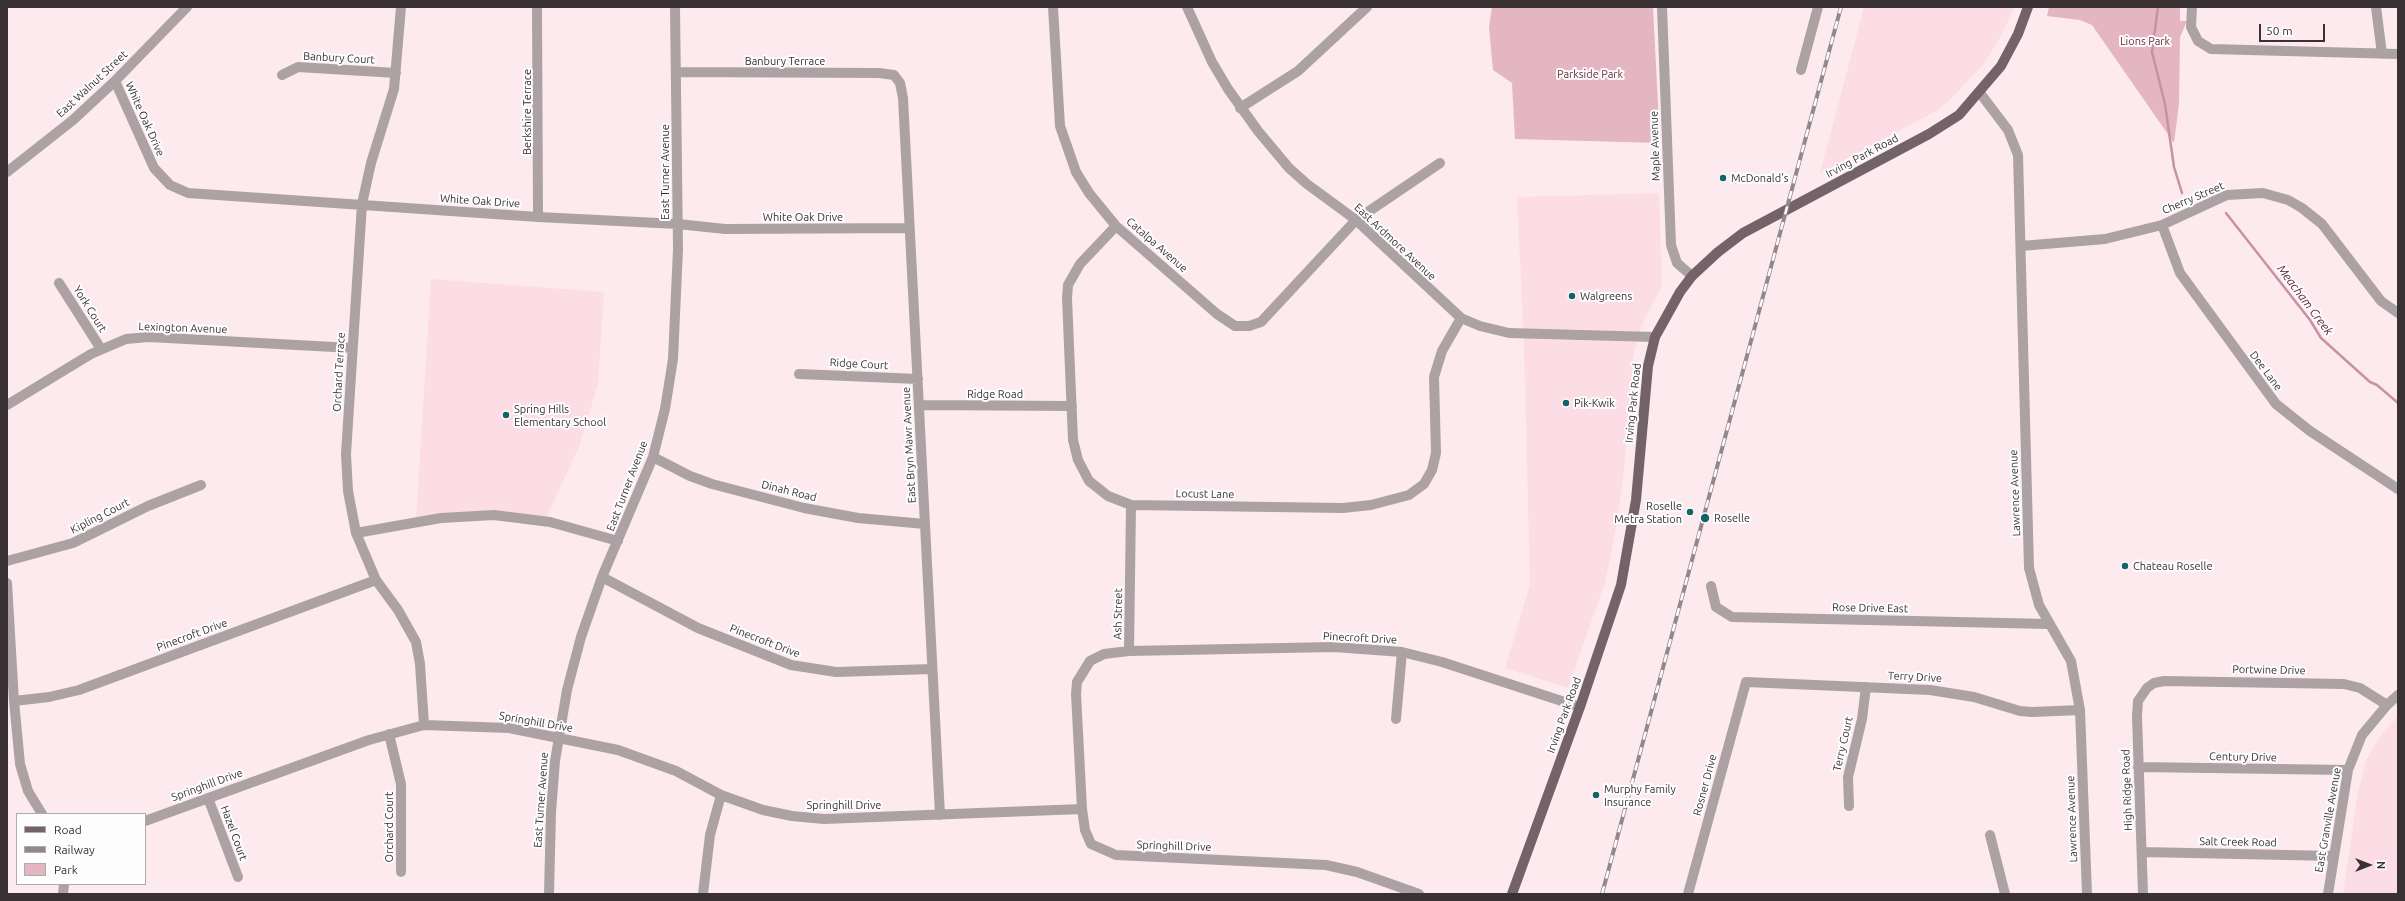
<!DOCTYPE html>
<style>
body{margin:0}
#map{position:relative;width:2405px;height:901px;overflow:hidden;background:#fdeaef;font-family:Ubuntu,sans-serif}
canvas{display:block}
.frame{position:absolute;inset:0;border:8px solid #393133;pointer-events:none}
.legend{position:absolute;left:16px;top:813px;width:130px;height:72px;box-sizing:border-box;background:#fdfdfd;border:1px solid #afabac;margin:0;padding:5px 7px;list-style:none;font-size:12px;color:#393133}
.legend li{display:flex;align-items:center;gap:8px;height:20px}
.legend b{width:20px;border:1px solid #afabac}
.north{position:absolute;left:2349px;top:845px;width:40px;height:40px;-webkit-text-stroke:3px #fdfdfd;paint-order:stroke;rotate:90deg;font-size:11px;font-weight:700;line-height:16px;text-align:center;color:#393133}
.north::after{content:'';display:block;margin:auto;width:14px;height:18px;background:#393133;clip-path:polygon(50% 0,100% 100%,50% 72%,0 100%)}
.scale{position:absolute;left:2259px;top:24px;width:66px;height:18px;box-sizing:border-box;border:2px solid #393133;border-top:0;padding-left:5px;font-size:12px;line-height:14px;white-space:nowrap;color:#393133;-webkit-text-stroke:3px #fdfdfd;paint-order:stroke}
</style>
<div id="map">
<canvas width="2405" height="901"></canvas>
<div class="frame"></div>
<ul class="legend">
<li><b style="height:5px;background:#736267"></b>Road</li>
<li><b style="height:5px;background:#94878b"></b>Railway</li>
<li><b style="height:11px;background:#e4b6c2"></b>Park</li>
</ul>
<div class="north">N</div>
<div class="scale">50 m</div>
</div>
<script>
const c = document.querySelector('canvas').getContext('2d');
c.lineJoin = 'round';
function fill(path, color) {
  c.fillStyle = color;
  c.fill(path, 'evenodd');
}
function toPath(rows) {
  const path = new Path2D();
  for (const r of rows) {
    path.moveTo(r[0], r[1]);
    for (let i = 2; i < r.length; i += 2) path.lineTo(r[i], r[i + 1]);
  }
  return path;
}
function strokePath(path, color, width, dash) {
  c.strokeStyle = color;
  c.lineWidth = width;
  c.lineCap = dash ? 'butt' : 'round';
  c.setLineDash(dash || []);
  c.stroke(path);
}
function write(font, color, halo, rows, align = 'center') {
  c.font = font + ' Ubuntu,sans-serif';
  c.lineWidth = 4;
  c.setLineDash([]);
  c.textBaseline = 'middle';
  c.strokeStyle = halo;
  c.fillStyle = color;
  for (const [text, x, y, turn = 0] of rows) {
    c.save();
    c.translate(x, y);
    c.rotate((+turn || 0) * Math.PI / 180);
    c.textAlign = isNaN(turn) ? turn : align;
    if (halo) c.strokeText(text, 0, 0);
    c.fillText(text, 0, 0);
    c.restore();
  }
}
fill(toPath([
 [1864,7,2014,7,2003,32,1986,61,1951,99,1938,110,1820,173],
 [1659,193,1662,286,1642,324,1633,357,1624,469,1617,523,1605,583,1568,688,1505,668,1530,585,1524,346,1517,197],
 [431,279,604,292,598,384,579,447,546,518,416,519],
 [2398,716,2398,894,2343,894,2358,792,2366,761,2378,739]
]), '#fddde5');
fill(toPath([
 [1492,7,1653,7,1660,143,1515,139,1512,83,1493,70,1489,27],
 [2049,7,2180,7,2180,21,2187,21,2180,37,2179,104,2174,143,2092,25,2080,20,2047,16]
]), '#e4b6c2');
strokePath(toPath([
 [2158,7,2152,52,2165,104,2174,167,2182,193],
 [2226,213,2310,320,2321,338,2370,382,2377,385,2398,403]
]), '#c792a1', 2.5);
strokePath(toPath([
 [401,7,394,89,371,163,362,204,346,454,348,491,356,533,376,580,398,610,416,642,420,664,424,725],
 [537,7,538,217],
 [1053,7,1060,126,1076,172,1089,193,1116,226,1217,314,1235,326,1249,326,1261,322,1356,220,1440,163],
 [1187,7,1212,62,1228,89,1258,131,1289,168,1307,184,1356,220,1461,318,1480,326,1509,333,1655,337],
 [1662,7,1671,245,1677,263,1692,276],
 [2192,7,2191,27,2198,41,2211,49,2398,54],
 [2376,7,2382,54],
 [1801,70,1818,7],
 [677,72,879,73,894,75,900,83,903,98,940,815],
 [282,75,298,67,396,73],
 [115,81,154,168,170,185,188,193,538,217,678,224,725,229,909,228],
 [1980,93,2008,130,2018,155,2029,568,2039,605,2071,661,2080,710,2087,894],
 [1240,108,1298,71,1367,7],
 [7,172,73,120,115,81,187,7],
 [2162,225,2180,273,2276,404,2310,431,2398,489],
 [1116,226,1080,264,1068,285,1067,298,1073,440,1078,460,1089,481,1108,496,1131,505,1343,508,1371,505,1409,495,1424,484,1432,470,1436,453,1434,377,1442,351,1461,318],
 [2021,246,2105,239,2162,225,2227,195,2263,193,2288,200,2302,208,2322,224,2381,301,2398,313],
 [59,283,101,349],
 [799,374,918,379],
 [7,405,91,354,126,339,149,337,352,348],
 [919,405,1072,406],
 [653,457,690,476,712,484,804,508,858,518,925,524],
 [356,533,441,518,494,515,550,522,618,541],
 [7,561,73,543,148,506,201,485],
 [602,577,698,628,791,665,836,672,932,669],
 [7,583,14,701,20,764,28,791,42,814],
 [1711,586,1716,607,1732,617,2049,624],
 [1129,651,1131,505],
 [14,701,49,697,79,690,376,580],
 [1396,719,1402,652],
 [389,734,401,784,401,872],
 [2138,767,2348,770],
 [208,798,238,877],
 [1849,806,1848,777,1862,719,1866,687],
 [145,821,369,740,424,725,509,728,618,750,676,771,721,795,763,810,792,816,824,819,1082,809],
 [1990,835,2005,894],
 [2142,852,2334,856],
 [63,894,64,884],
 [549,894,551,812,555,761,567,690,581,637,602,577,653,457,665,409,673,359,678,249,675,7],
 [703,894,710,835,721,795],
 [1419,894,1357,872,1326,865,1116,855,1091,844,1085,830,1082,809,1076,694,1077,682,1090,661,1104,654,1129,651,1334,647,1402,652,1442,662,1580,707],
 [1688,894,1746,682,1930,690,1974,697,2020,711,2032,712,2080,710],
 [2143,894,2137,716,2138,701,2147,688,2154,683,2164,681,2344,684,2360,688,2387,705],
 [2328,894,2348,770,2362,735,2387,705,2398,695]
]), '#aca2a4', 10);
strokePath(toPath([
 [1512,894,1581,704,1621,585,1636,500,1648,366,1655,337,1680,292,1692,276,1718,252,1743,233,1929,134,1959,115,2001,66,2018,34,2028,7]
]), '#736267', 10);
const rail = toPath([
 [1602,894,1841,7]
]);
strokePath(rail, '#94878b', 4);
strokePath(rail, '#fdfdfd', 2.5, [8]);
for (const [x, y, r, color] of [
 [1723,178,4,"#136368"],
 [1572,296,4,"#136368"],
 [1566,403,4,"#136368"],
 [506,415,4,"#136368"],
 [1690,512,4,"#136368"],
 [1705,518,5,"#136368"],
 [2125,566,4,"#136368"],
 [1596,795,4,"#136368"]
]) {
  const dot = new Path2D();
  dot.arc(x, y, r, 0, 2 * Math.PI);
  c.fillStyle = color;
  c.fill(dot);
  strokePath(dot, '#fdfdfd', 1.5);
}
write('11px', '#6b2a41', '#fdfdfd', [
 ["Lions Park",2145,41],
 ["Parkside Park",1590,74]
]);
write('11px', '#393133', '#fdfdfd', [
 ["Banbury Court",339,58,3],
 ["Banbury Terrace",785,61],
 ["East Walnut Street",92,84,-43],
 ["Berkshire Terrace",527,112,-90],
 ["White Oak Drive",145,119,66],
 ["Maple Avenue",1655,146,-92],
 ["Irving Park Road",1862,156,-28],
 ["East Turner Avenue",665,172,-90],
 ["Cherry Street",2193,198,-23],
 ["White Oak Drive",480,201,4],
 ["White Oak Drive",803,217],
 ["East Ardmore Avenue",1395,242,43],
 ["Catalpa Avenue",1157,245,41],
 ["York Court",90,309,58],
 ["Lexington Avenue",183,328,2],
 ["Ridge Court",859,364,3],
 ["Dee Lane",2266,371,53],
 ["Orchard Terrace",339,372,-87],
 ["Ridge Road",995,394],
 ["Irving Park Road",1633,403,-84],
 ["East Bryn Mawr Avenue",909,445,-93],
 ["East Turner Avenue",627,486,-69],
 ["Dinah Road",789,491,14],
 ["Lawrence Avenue",2015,493,-92],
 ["Locust Lane",1205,494,1],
 ["Kipling Court",100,516,-27],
 ["Rose Drive East",1870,608,1],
 ["Ash Street",1118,614,-89],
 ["Pinecroft Drive",192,635,-20],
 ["Pinecroft Drive",1360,638,3],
 ["Pinecroft Drive",765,641,21],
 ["Portwine Drive",2269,670,1],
 ["Terry Drive",1915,677,3],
 ["Irving Park Road",1564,715,-70],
 ["Springhill Drive",536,722,10],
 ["Terry Court",1843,744,-77],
 ["Century Drive",2243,757,1],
 ["Springhill Drive",207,785,-20],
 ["Rosner Drive",1705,785,-75],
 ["High Ridge Road",2127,790,-92],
 ["East Turner Avenue",541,800,-86],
 ["Springhill Drive",844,805],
 ["Lawrence Avenue",2072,819,-92],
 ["East Granville Avenue",2328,820,-80],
 ["Orchard Court",389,827,-90],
 ["Hazel Court",234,833,70],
 ["Salt Creek Road",2238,842,1],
 ["Springhill Drive",1174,846,2]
]);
write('11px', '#393133', '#fdfdfd', [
 ["McDonald's",1731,178],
 ["Walgreens",1580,296],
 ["Pik-Kwik",1574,403],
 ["Spring Hills",514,409],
 ["Elementary School",514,422],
 ["Roselle",1682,506,"right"],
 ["Metra Station",1682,519,"right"],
 ["Roselle",1714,518],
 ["Chateau Roselle",2133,566],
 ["Murphy Family",1604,789],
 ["Insurance",1604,802]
], 'left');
write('italic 12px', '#66253d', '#fdfdfd', [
 ["Meacham Creek",2305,300,53]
]);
</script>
